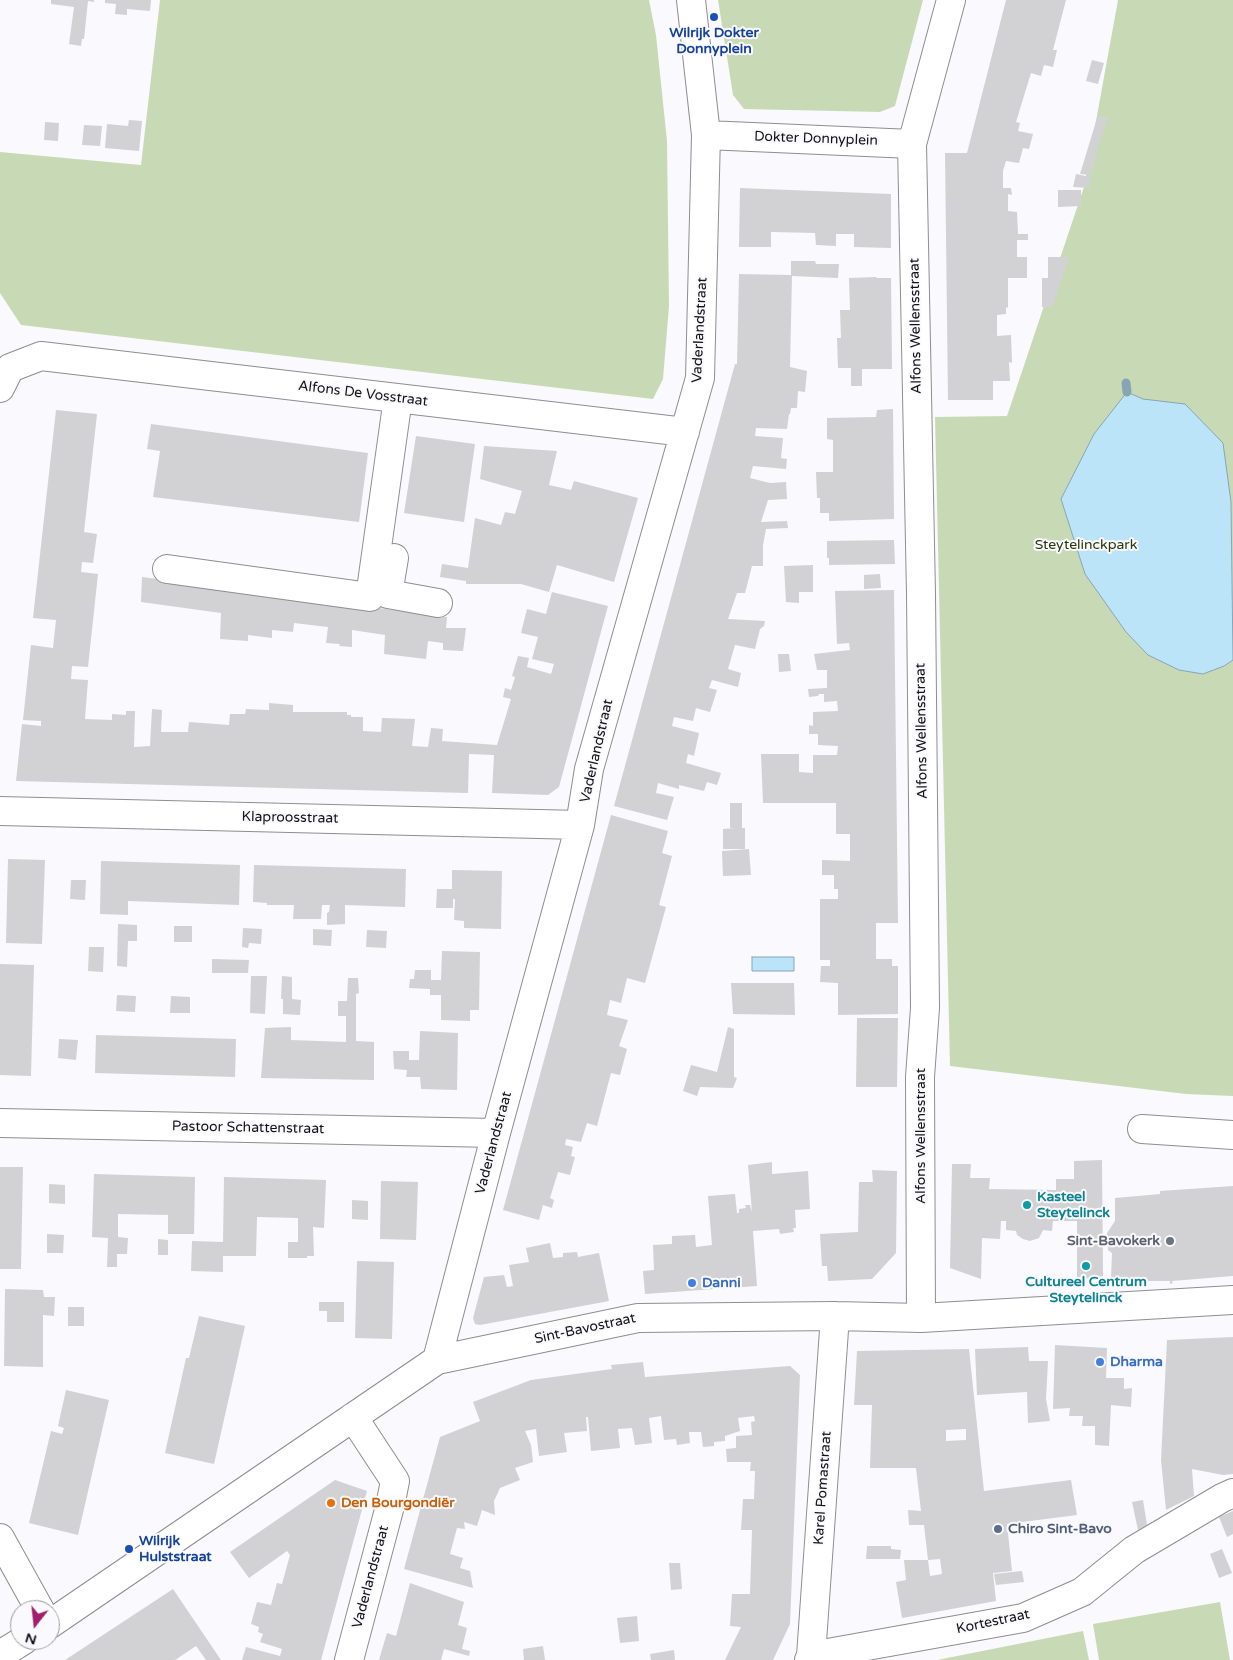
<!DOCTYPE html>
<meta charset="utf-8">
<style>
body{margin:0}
#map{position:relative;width:1233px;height:1660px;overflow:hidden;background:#faf9fd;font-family:"Varela Round",sans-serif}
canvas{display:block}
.north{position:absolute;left:10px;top:1600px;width:50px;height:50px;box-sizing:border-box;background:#faf9fd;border:1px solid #9e9da0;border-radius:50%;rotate:196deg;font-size:14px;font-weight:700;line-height:20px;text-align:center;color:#131214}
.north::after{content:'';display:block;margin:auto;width:18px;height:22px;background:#a21f6e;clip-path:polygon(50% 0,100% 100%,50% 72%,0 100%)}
</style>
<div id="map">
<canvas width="1233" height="1660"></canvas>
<div class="north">N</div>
</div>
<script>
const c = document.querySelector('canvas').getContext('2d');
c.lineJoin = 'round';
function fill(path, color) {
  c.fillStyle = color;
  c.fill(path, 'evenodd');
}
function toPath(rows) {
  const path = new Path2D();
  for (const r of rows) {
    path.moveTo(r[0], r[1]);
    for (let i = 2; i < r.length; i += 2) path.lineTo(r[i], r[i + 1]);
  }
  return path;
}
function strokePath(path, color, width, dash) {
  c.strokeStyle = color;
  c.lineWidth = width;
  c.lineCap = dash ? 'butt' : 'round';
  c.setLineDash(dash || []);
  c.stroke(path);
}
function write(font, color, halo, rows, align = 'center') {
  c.font = font + ' "Varela Round",sans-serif';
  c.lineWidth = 4;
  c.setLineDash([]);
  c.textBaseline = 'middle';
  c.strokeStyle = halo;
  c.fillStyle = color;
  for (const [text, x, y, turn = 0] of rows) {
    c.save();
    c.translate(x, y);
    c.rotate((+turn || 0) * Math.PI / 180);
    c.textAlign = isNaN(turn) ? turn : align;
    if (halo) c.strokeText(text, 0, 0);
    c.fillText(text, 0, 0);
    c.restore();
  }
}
fill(toPath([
 [160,0,649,0,656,35,667,141,669,306,663,379,653,399,21,325,0,293,0,152,141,165],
 [718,0,923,0,895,106,880,112,744,109,733,95],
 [1118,0,1233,0,1233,1096,1186,1094,950,1066,935,417,1007,416,1084,187],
 [1220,1602,1230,1660,1099,1660,1093,1624],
 [1083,1631,1089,1660,937,1660]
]), '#c8dab5');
const water = toPath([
 [1127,392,1143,399,1185,404,1223,443,1231,502,1233,660,1224,666,1203,674,1179,670,1148,655,1126,632,1085,574,1061,499,1094,434,1127,392],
 [752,957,794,957,794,971,752,971,752,957]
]);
fill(water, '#bbe4f9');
strokePath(water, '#89a5b4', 1);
strokePath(toPath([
 [1126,383,1127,392]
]), '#89a5b4', 9);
fill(toPath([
 [51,0,94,0,94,2,88,1,84,39,82,39,81,46,69,44,74,7,51,4],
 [105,0,151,0,150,11,127,9,127,15,115,14,116,4,105,3],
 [1006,0,1066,0,1053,50,1057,50,1053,67,1044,65,1041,76,1031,73,1016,122,1020,123,1018,131,1033,134,1029,149,1023,148,1019,163,1006,161,1003,171,1003,188,1011,188,1012,195,1008,194,1008,211,1017,212,1018,234,1028,234,1028,240,1017,240,1017,257,1027,257,1027,278,1008,278,1008,308,1006,307,1006,314,997,315,997,336,1011,335,1012,363,1009,362,1010,381,993,381,993,400,948,400,945,153,967,153],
 [1092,60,1104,63,1098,84,1086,81],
 [1098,115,1108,118,1096,154,1097,154,1090,175,1080,174],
 [129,120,142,121,139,151,105,148,107,124,128,126],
 [45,122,59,123,58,141,44,140],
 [84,125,102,126,100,146,82,145],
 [1076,174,1090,177,1090,188,1073,187],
 [740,188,891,194,891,248,854,247,854,234,836,234,836,246,816,245,815,233,771,232,771,247,739,247],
 [1058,190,1081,190,1081,206,1058,207],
 [1048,257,1069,257,1052,307,1042,307,1042,278,1048,278],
 [791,261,815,261,816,264,839,264,838,278,792,276,790,367,807,371,805,392,798,391,797,408,791,408,790,414,789,414,787,429,756,428,755,436,783,438,781,458,787,459,786,469,753,466,750,478,770,483,786,482,787,499,768,500,761,522,787,521,788,528,766,529,763,545,763,566,752,566,745,593,737,593,728,619,765,621,764,626,760,629,755,649,735,645,728,669,741,673,738,687,712,680,709,688,717,690,710,712,696,708,693,721,674,717,672,726,699,733,694,756,688,754,686,763,721,773,717,785,707,782,704,791,679,785,679,789,658,783,656,793,674,797,667,820,614,806,735,364,737,364,739,274,791,275],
 [876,277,877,278,891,278,892,369,862,369,862,386,851,386,851,368,838,368,837,338,841,338,840,310,850,310,849,278],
 [893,409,894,519,829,521,829,513,820,513,820,498,817,498,816,472,833,472,833,440,827,439,827,418,876,417,877,410],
 [56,410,97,414,84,532,97,534,93,563,82,562,81,572,98,574,88,667,72,666,71,679,88,680,85,719,112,720,112,714,126,715,126,711,135,711,134,747,150,746,152,709,162,710,161,732,188,732,189,722,229,725,230,714,245,714,246,709,269,710,269,703,293,705,293,712,347,712,347,715,351,715,351,717,363,717,363,731,381,732,382,718,415,719,412,746,428,747,431,728,443,729,442,741,497,745,511,699,503,697,505,688,511,690,515,677,512,676,518,656,529,658,527,667,551,674,554,664,532,659,538,637,521,633,527,609,546,614,552,592,608,606,559,787,548,795,492,793,494,755,469,754,468,793,16,781,22,724,41,726,41,721,23,720,31,645,53,648,56,620,33,618],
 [151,424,368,453,359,522,153,497,160,451,147,449],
 [416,436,475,444,464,522,404,513],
 [484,446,557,451,549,485,571,490,574,481,638,498,614,582,557,565,549,592,521,584,466,584,466,581,440,577,442,564,468,568,475,518,501,525,505,512,515,514,522,491,480,479],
 [894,540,895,564,829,565,829,558,827,558,827,541],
 [813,565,813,592,799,592,799,603,786,602,784,566],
 [880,574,881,588,864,589,864,575],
 [142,577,447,617,446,628,466,628,463,651,443,650,443,643,428,641,426,659,384,654,385,635,352,630,352,647,339,646,340,644,326,643,328,627,294,623,293,632,272,630,272,638,248,635,248,641,220,639,221,613,141,602],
 [894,590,898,923,876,923,876,959,892,959,892,966,898,966,898,1014,838,1015,838,983,820,982,821,966,830,966,830,960,820,960,820,899,838,899,838,889,834,889,834,875,822,875,822,860,850,861,850,834,836,834,836,803,763,803,761,754,799,754,799,772,813,773,813,755,837,755,838,746,818,745,818,734,809,734,809,725,813,726,813,712,838,711,837,701,824,702,824,694,819,694,818,696,809,697,808,689,827,688,827,670,817,670,814,654,850,650,849,643,837,644,835,591],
 [778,654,789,654,791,671,779,672],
 [730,803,742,803,742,828,745,828,745,849,723,849,723,829,736,828,730,828],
 [611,815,668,831,662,853,672,856,659,905,666,907,645,983,627,978,621,1003,610,1000,607,1015,628,1020,619,1046,627,1049,620,1075,611,1073,597,1126,587,1123,581,1142,566,1139,565,1145,573,1147,571,1156,575,1157,570,1175,558,1172,550,1198,554,1200,552,1208,543,1205,539,1220,503,1210],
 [749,849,751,875,723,876,722,851],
 [8,859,45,860,42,944,6,943],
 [101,861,240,865,239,905,128,901,128,915,100,914],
 [254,865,406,869,405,907,345,905,345,924,327,925,327,913,329,912,330,905,322,905,321,919,293,919,294,905,267,905,267,903,253,902],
 [452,870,502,871,501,929,464,928,464,921,454,920,455,899,453,899,453,908,436,908,437,889,452,889],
 [71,880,86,880,85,900,70,899],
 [118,924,137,925,137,941,128,941,127,967,117,966],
 [174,926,192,926,192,942,174,942],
 [243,928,262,929,261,944,249,943,248,948,242,947],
 [313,929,332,930,331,946,313,945],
 [367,930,387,931,386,948,366,947],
 [89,947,104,947,103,972,88,971],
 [442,951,480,952,479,1010,470,1010,470,1021,441,1020,441,995,430,995,430,989,409,988,410,979,414,979,415,970,431,970,431,980,441,980],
 [212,959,249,960,248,973,212,973],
 [0,964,34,965,31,1076,0,1075],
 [251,976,267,976,265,1014,250,1013],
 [282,976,292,977,292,999,301,1000,300,1015,283,1014,283,999,281,999],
 [348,978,358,978,359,993,356,994,356,1041,374,1042,374,1080,261,1078,265,1028,291,1027,291,1040,346,1042,346,1016,338,1016,338,1001,347,1001],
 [731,983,794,983,795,1015,733,1014],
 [117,995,136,996,135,1012,116,1011],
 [171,996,190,997,190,1013,170,1013],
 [857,1018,898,1018,897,1087,856,1087],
 [728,1027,734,1029,734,1077,737,1078,733,1088,700,1087,697,1096,683,1091,691,1065,717,1072],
 [420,1031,458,1033,457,1090,421,1089,420,1077,406,1077,407,1070,394,1069,393,1051,409,1051,409,1060,419,1060],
 [96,1035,236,1039,235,1077,95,1073],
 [59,1039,78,1040,76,1060,58,1058],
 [1102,1160,1103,1276,1077,1280,1077,1221,1053,1221,1052,1231,1043,1230,1039,1238,1030,1241,1023,1239,1017,1235,1016,1231,1006,1230,1006,1221,1001,1221,1000,1239,982,1238,981,1279,950,1268,952,1164,971,1164,970,1178,990,1178,989,1189,1056,1190,1056,1179,1074,1179,1074,1161],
 [772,1162,772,1174,808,1171,810,1209,795,1210,796,1228,793,1228,794,1232,780,1234,779,1229,753,1231,757,1286,645,1294,643,1271,654,1270,653,1245,672,1244,672,1236,695,1235,696,1247,712,1245,708,1196,735,1194,737,1213,739,1213,739,1209,746,1208,745,1205,750,1205,752,1212,748,1165],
 [0,1167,23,1167,21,1269,0,1269],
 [872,1170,897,1171,896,1253,872,1279,828,1281,827,1266,822,1266,820,1234,858,1232,859,1182,873,1182],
 [94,1174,195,1177,194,1234,168,1234,168,1215,118,1214,118,1237,128,1238,127,1254,117,1254,117,1267,107,1267,108,1238,92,1237],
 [224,1177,326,1180,324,1228,313,1227,314,1256,307,1256,307,1258,288,1258,288,1242,298,1242,298,1218,257,1217,256,1256,223,1256,223,1272,191,1271,192,1241,223,1242],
 [381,1181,418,1182,416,1240,380,1239],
 [49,1184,65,1185,65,1204,49,1203],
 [1233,1186,1233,1276,1172,1281,1173,1283,1170,1284,1170,1281,1120,1281,1121,1277,1111,1277,1112,1253,1108,1250,1107,1233,1115,1221,1115,1198,1160,1194,1160,1191],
 [352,1200,368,1201,368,1220,352,1219],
 [47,1234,64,1235,63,1253,47,1253],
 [158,1239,168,1240,168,1255,158,1255],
 [550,1243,553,1258,563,1257,563,1253,577,1252,578,1257,599,1253,609,1301,480,1325,475,1324,473,1318,484,1277,504,1275,507,1287,513,1286,509,1265,529,1262,526,1248],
 [357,1261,394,1262,392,1339,355,1338],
 [5,1289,43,1290,44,1297,55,1297,54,1316,43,1315,43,1367,4,1366],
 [319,1302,344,1302,344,1322,327,1322,327,1311,319,1311],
 [68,1307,84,1307,84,1326,68,1326],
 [199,1316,245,1326,214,1464,165,1453,186,1358,189,1358],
 [1233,1337,1233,1474,1223,1475,1192,1469,1194,1496,1166,1510,1161,1460,1167,1340],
 [1055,1345,1107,1348,1106,1378,1124,1378,1124,1389,1132,1388,1131,1407,1111,1405,1109,1446,1095,1445,1095,1426,1082,1426,1083,1416,1069,1416,1070,1408,1053,1409],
 [1028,1347,1029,1361,1048,1361,1046,1399,1050,1421,1028,1423,1027,1392,977,1395,975,1349],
 [969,1349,984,1491,1071,1480,1077,1515,1007,1524,1012,1571,993,1573,996,1601,902,1618,896,1582,906,1580,904,1560,928,1560,924,1525,909,1525,908,1510,921,1511,916,1468,870,1468,872,1405,854,1405,857,1351],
 [966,1429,966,1440,946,1441,946,1430],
 [940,1559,942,1574,930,1576,928,1560],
 [643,1362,645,1377,790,1366,800,1375,790,1624,773,1660,725,1660,741,1627,730,1626,732,1594,750,1594,752,1530,741,1530,743,1499,754,1499,755,1471,750,1471,751,1462,727,1462,726,1449,736,1448,736,1436,752,1435,751,1422,755,1421,754,1416,738,1418,740,1431,725,1436,725,1441,714,1442,714,1446,703,1447,701,1432,689,1432,690,1443,677,1445,676,1439,664,1440,661,1416,649,1418,652,1443,635,1445,632,1428,618,1429,620,1448,591,1451,588,1417,586,1417,587,1431,564,1433,567,1452,539,1456,536,1429,525,1431,531,1445,533,1462,515,1468,520,1480,500,1488,494,1501,495,1515,482,1510,477,1526,464,1522,465,1529,457,1528,450,1554,463,1558,460,1568,470,1571,473,1588,404,1569,440,1437,480,1421,473,1402,531,1380,612,1369,611,1365],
 [66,1390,109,1400,78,1535,29,1523,51,1431,62,1434,64,1428,58,1426],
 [335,1480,367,1491,321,1660,242,1660,246,1647,280,1656,282,1649,260,1642,263,1634,258,1632,259,1627,251,1624,257,1602,271,1605,277,1583,282,1584,290,1555,287,1551,249,1578,230,1552],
 [1143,1500,1147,1525,1138,1530,1132,1502],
 [1233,1511,1233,1534,1227,1537,1219,1517],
 [867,1546,891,1546,891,1549,901,1550,900,1559,866,1559],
 [1222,1549,1232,1573,1219,1578,1210,1554],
 [669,1563,680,1563,682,1589,671,1590],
 [1022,1571,1024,1582,996,1585,994,1574],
 [410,1583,464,1602,458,1625,467,1628,462,1649,470,1651,469,1656,444,1649,441,1660,379,1660,387,1633,396,1636],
 [173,1589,221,1660,206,1660,196,1646,175,1660,65,1660],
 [637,1616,639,1641,620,1643,617,1618],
 [543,1646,545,1660,524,1660,523,1649],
 [674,1650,675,1660,651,1660,650,1654]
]), '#d2d1d4');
const minor = toPath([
 [706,135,912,144],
 [0,388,10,368,41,356,685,432],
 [394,558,388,594,438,603],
 [167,569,370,597,398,398],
 [0,811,580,825],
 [0,1123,496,1133],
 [1142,1129,1233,1135],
 [921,1318,920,1077,925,1008,921,594,912,144,951,0],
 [437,1360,496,1133,580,825,589,769,700,378,706,135,691,0],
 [0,1538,40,1610],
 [50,1624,437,1360,638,1318,835,1316,921,1318,1233,1300],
 [0,1655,24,1640],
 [349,1660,390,1506,395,1481,353,1417],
 [809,1660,811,1656,835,1316],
 [813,1660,811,1656,1023,1618,1082,1592,1134,1550,1222,1498,1233,1493]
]);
strokePath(minor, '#8e8d91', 30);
strokePath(minor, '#fff', 28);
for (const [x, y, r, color] of [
 [714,17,5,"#1a4fb4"],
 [1027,1205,5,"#0f9aa8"],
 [1170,1241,5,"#6b7280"],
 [1086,1266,5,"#0f9aa8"],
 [692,1283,5,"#3f7fe0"],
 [1100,1362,5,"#3f7fe0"],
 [331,1503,5,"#e8710a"],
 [998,1529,5,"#5c6f8a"],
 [129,1549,5,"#1a4fb4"]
]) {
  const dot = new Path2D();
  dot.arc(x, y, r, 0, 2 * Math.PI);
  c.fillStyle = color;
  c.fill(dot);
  strokePath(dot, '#faf9fd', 2);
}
write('bold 14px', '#164399', '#faf9fd', [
 ["Wilrijk Dokter",714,33],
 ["Donnyplein",714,49],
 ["Wilrijk",139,1541,"left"],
 ["Hulststraat",139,1557,"left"]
]);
write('14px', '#131214', '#faf9fd', [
 ["Dokter Donnyplein",816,139,2],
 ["Alfons Wellensstraat",916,326,-91],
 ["Vaderlandstraat",700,330,-87],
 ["Alfons De Vosstraat",363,394,7],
 ["Alfons Wellensstraat",922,731,-91],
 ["Vaderlandstraat",597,751,-77],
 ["Klaproosstraat",290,818,1],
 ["Pastoor Schattenstraat",248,1128,1],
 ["Alfons Wellensstraat",921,1136,-90],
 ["Vaderlandstraat",494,1143,-75],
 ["Sint-Bavostraat",585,1329,-12],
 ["Karel Pomastraat",823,1488,-86],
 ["Vaderlandstraat",371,1577,-75],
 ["Kortestraat",993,1622,-12]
]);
write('14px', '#263908', '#faf9fd', [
 ["Steytelinckpark",1086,545]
]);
write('bold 14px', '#0d838f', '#faf9fd', [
 ["Kasteel",1037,1197],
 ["Steytelinck",1037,1213],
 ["Cultureel Centrum",1086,1282,"center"],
 ["Steytelinck",1086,1298,"center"]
], 'left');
write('bold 14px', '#5b616d', '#faf9fd', [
 ["Sint-Bavokerk",1160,1241]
], 'right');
write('bold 14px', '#366cbe', '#faf9fd', [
 ["Danni",702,1283],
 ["Dharma",1110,1362]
], 'left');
write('bold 14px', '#c56008', '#faf9fd', [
 ["Den Bourgondiër",341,1503]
], 'left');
write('bold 14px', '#4e5e75', '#faf9fd', [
 ["Chiro Sint-Bavo",1008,1529]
], 'left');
</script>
